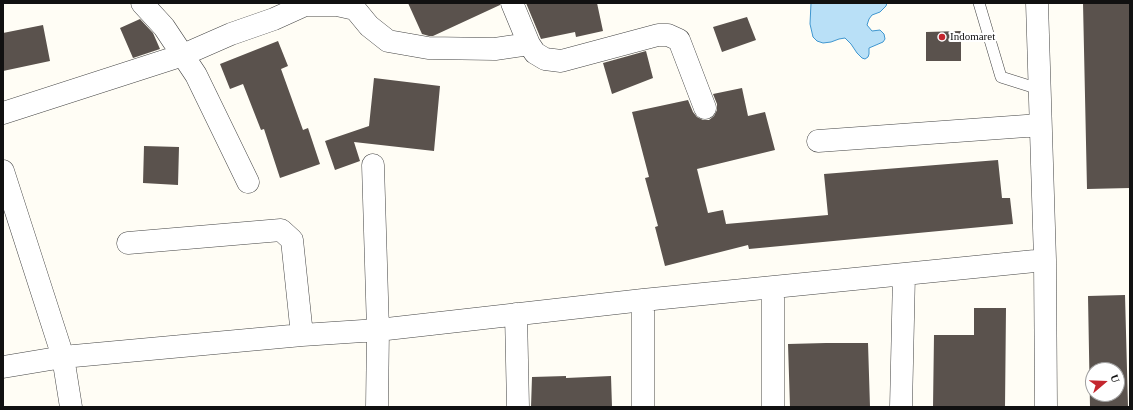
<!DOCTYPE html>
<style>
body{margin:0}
#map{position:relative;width:1133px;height:410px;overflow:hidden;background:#fffdf5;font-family:Georgia,serif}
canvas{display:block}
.frame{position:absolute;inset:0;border:4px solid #111;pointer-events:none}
.north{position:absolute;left:1085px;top:362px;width:40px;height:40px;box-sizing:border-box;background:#fff;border:1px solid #a0a0a0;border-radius:50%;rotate:71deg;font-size:11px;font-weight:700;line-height:16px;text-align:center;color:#111}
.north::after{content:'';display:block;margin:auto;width:14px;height:18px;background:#c4262e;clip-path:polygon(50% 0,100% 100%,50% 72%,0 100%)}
</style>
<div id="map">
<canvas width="1133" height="410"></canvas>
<div class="frame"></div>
<div class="north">U</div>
</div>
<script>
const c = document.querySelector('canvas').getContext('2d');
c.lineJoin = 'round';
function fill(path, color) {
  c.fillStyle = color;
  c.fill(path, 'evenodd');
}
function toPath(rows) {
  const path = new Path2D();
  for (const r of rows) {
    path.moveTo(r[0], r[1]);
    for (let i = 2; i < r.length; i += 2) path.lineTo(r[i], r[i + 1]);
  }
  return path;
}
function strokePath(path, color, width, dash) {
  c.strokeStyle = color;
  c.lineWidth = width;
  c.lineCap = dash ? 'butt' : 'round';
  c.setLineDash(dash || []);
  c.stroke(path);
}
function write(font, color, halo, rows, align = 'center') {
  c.font = font + ' Georgia,serif';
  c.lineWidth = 4;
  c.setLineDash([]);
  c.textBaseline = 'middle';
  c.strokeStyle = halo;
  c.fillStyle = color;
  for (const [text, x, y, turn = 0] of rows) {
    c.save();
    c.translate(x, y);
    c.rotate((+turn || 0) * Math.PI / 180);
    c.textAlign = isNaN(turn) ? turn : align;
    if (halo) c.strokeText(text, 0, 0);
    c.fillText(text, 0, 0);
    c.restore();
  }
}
const water = toPath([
 [811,3,887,3,886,6,880,12,872,15,869,19,867,25,872,31,880,30,884,34,885,39,883,42,869,48,869,54,868,57,865,59,862,58,857,53,851,44,845,38,839,39,831,42,823,43,817,41,813,37,810,24,811,3]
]);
fill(water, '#b9e0f7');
strokePath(water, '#3f96cf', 1);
fill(toPath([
 [408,3,500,3,500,5,433,36,429,36,422,34],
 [526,3,597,3,603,31,576,37,575,32,541,39],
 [1083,3,1130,3,1130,188,1087,189],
 [747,17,756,40,722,52,713,27],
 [140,19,153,33,160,49,133,58,120,28],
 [43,25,50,61,3,71,3,33],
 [961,31,961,61,926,61,926,32],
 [278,41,288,66,281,69,303,130,308,128,320,164,280,178,264,129,261,130,243,84,230,89,220,64],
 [646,51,653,78,612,94,603,63],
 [374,78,440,86,434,151,354,142,360,161,335,170,325,141,369,126],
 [742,88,748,116,765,112,775,150,697,169,708,213,723,210,726,224,828,215,824,174,998,160,1002,198,1010,198,1013,224,749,249,748,245,665,266,655,227,658,226,645,178,649,177,632,112,688,100,693,112,697,117,703,120,709,120,714,116,717,110,717,104,713,94],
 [144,146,179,147,178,185,143,183],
 [1125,295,1128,407,1090,407,1088,296],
 [1093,370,1117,370,1117,394,1093,394],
 [974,308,1006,308,1005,407,933,407,934,335,974,335],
 [826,343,868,343,870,407,790,407,788,344],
 [566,376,566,378,611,376,612,407,531,407,532,377]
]), '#5a524d');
const lane = toPath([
 [979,3,1001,77,1039,89]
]);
const street = toPath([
 [142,3,164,27,196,75,248,182],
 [512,3,529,44,535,53,545,59,561,61,658,35,668,35,679,40,705,108],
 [1037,3,1045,260,1046,407],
 [3,113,183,55,231,34,274,19,305,5,337,5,355,9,369,26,388,41,428,48,495,49,529,44],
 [818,141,1040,125],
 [373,165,378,330,377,407],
 [3,171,63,357,71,407],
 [128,243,281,230,292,240,302,335],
 [643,300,643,407],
 [516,314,518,407],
 [3,367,63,357,302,335,378,330,643,300,1045,260],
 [773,407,773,287],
 [901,407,904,275]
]);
strokePath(lane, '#444', 12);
strokePath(street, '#444', 23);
strokePath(lane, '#fff', 11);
strokePath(street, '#fff', 22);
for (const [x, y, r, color] of [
 [942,37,4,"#c4262e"]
]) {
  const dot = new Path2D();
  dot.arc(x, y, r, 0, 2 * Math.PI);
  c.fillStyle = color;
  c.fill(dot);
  strokePath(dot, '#fff', 1.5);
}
write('11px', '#111', '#fff', [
 ["Indomaret",950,37]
], 'left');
</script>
